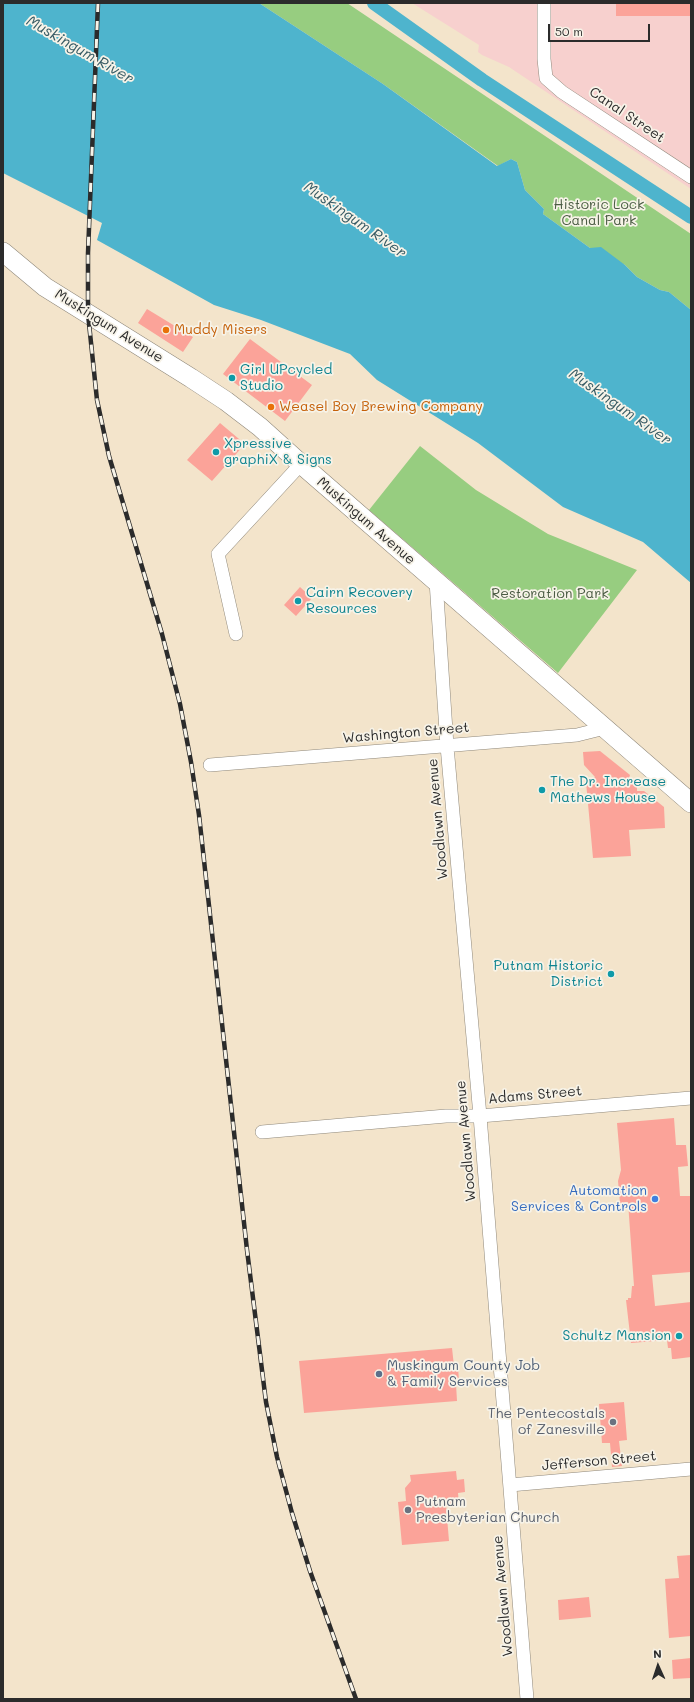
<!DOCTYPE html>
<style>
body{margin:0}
#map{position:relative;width:694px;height:1702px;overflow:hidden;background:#f3e4cb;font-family:Mali,sans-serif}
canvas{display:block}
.frame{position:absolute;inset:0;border:4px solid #2b2b2b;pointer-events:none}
.north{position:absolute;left:638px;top:1646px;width:40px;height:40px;-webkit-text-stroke:3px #f7f3e8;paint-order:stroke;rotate:357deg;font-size:11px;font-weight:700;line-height:16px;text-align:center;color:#2b2b2b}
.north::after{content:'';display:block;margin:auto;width:14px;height:18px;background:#2b2b2b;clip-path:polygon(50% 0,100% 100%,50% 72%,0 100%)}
.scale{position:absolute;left:548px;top:24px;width:102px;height:18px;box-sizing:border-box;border:2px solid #2b2b2b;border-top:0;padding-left:5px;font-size:12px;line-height:14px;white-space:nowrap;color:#2b2b2b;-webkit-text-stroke:3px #f7f3e8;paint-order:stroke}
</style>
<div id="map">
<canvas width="694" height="1702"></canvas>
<div class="frame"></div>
<div class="north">N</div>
<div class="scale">50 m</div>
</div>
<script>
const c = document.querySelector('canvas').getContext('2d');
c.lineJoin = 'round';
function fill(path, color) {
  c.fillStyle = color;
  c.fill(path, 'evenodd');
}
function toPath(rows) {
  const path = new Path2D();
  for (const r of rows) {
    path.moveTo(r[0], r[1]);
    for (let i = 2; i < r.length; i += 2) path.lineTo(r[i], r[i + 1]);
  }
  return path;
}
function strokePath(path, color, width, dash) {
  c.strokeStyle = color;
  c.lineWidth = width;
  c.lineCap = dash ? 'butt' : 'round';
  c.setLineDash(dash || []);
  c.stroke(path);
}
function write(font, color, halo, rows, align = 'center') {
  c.font = font + ' Mali,sans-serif';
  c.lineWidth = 3.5;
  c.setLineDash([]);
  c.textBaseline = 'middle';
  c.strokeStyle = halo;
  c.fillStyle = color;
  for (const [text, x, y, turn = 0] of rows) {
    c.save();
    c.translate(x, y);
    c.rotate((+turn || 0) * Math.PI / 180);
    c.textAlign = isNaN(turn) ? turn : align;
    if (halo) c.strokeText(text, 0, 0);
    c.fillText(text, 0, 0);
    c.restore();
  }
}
fill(toPath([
 [412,3,691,3,691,189,509,67,482,55,478,52,479,45]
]), '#f7d0ce');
fill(toPath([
 [259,3,347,3,691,234,691,310,669,292,660,290,637,277,625,265,590,248,543,214,544,209,525,190,517,162,511,159,498,166,383,84],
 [420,446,476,490,548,534,637,570,558,673,369,510]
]), '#97cd80');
fill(toPath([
 [3,3,259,3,383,84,497,166,511,159,517,162,525,190,544,209,543,214,590,248,601,247,625,265,637,277,660,290,669,292,691,310,691,583,643,542,563,507,478,443,377,380,350,354,261,320,214,305,97,240,102,223,3,173]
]), '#4eb4cd');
strokePath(toPath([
 [374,3,482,80,691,217]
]), '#4eb4cd', 14);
fill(toPath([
 [616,3,691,3,691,16,616,16],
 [147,309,193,337,183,352,138,323],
 [250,339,312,385,285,421,223,374],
 [220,423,245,444,212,481,187,460],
 [300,587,312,598,296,616,284,605],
 [600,751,630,775,629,778,637,782,637,791,644,791,664,807,665,828,629,830,631,856,593,858,586,782,595,777,584,765,583,752],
 [674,1118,676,1145,686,1145,688,1166,678,1167,680,1196,691,1196,691,1272,652,1275,655,1306,691,1302,691,1357,675,1359,672,1359,671,1348,668,1348,667,1340,631,1343,626,1300,628,1300,628,1298,631,1298,632,1286,634,1286,628,1202,620,1203,618,1181,621,1170,617,1123],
 [452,1348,454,1366,458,1365,459,1383,456,1384,457,1401,304,1413,299,1361],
 [624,1402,627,1440,619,1441,622,1466,612,1467,610,1443,602,1443,599,1404],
 [456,1471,457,1480,464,1479,465,1492,458,1493,459,1504,446,1505,449,1541,402,1545,398,1502,406,1501,405,1488,411,1481,410,1475],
 [691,1555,691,1636,669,1638,665,1579,679,1578,677,1556],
 [589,1597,591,1617,559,1620,558,1600],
 [691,1658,691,1678,673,1679,672,1660]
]), '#fba399');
const street = toPath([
 [544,3,544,59,546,78,562,92,691,177],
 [436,581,447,746,480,1116,527,1699],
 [236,634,218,554,301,464],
 [210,765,577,735,605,728],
 [262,1132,446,1116,480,1116,691,1098],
 [510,1485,691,1469]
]);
const secondary = toPath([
 [3,252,45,287,191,378,226,401,260,427,301,464,691,803]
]);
strokePath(street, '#8f887b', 14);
strokePath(secondary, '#8f887b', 20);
strokePath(street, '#fff', 13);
strokePath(secondary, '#fff', 19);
const rail = toPath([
 [98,3,88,253,88,314,97,400,109,456,162,634,180,704,191,762,199,815,247,1250,266,1402,277,1457,292,1513,310,1571,356,1699]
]);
strokePath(rail, '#2b2b2b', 4.5);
strokePath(rail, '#f7f3e8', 3, [9]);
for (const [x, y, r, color] of [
 [166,330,4,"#e8710a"],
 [232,378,4,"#0f9aa8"],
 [271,407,4,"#e8710a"],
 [216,452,4,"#0f9aa8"],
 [298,601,4,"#0f9aa8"],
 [542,790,4,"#0f9aa8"],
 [611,974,4,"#0f9aa8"],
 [655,1199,4,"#3f7fe0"],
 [679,1336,4,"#0f9aa8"],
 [379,1374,4,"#5c6f8a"],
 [613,1422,4,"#6b7280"],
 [408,1510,4,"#6b7280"]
]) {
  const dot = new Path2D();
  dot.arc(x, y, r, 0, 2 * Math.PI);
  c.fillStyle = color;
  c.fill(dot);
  strokePath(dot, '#f7f3e8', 1.5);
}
write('14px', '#2b2b2b', '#f7f3e8', [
 ["Canal Street",627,115,34],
 ["Muskingum Avenue",109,326,32],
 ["Muskingum Avenue",366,521,41],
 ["Washington Street",406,733,-5],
 ["Woodlawn Avenue",438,819,-95],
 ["Adams Street",535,1095,-5],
 ["Woodlawn Avenue",466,1141,-95],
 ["Jefferson Street",599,1461,-5],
 ["Woodlawn Avenue",503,1596,-95]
]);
write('14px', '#4b5c44', '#f7f3e8', [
 ["Historic Lock",599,205],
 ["Canal Park",599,221],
 ["Restoration Park",550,594]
]);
write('14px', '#c56008', '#f7f3e8', [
 ["Muddy Misers",174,330],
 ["Weasel Boy Brewing Company",279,407]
], 'left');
write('14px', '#0d838f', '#f7f3e8', [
 ["Girl UPcycled",240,370],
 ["Studio",240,386],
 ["Xpressive",224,444],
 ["graphiX & Signs",224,460],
 ["Cairn Recovery",306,593],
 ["Resources",306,609],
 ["The Dr. Increase",550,782],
 ["Mathews House",550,798],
 ["Putnam Historic",603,966,"right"],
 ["District",603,982,"right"],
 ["Schultz Mansion",671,1336,"right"]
], 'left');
write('14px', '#366cbe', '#f7f3e8', [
 ["Automation",647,1191],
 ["Services & Controls",647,1207]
], 'right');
write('14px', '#4e5e75', '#f7f3e8', [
 ["Muskingum County Job",387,1366],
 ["& Family Services",387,1382]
], 'left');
write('14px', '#5b616d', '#f7f3e8', [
 ["The Pentecostals",605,1414],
 ["of Zanesville",605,1430],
 ["Putnam",416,1502,"left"],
 ["Presbyterian Church",416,1518,"left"]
], 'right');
write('italic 15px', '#375b64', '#f7f3e8', [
 ["Muskingum River",80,50,30],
 ["Muskingum River",355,220,35],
 ["Muskingum River",620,407,35]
]);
</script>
